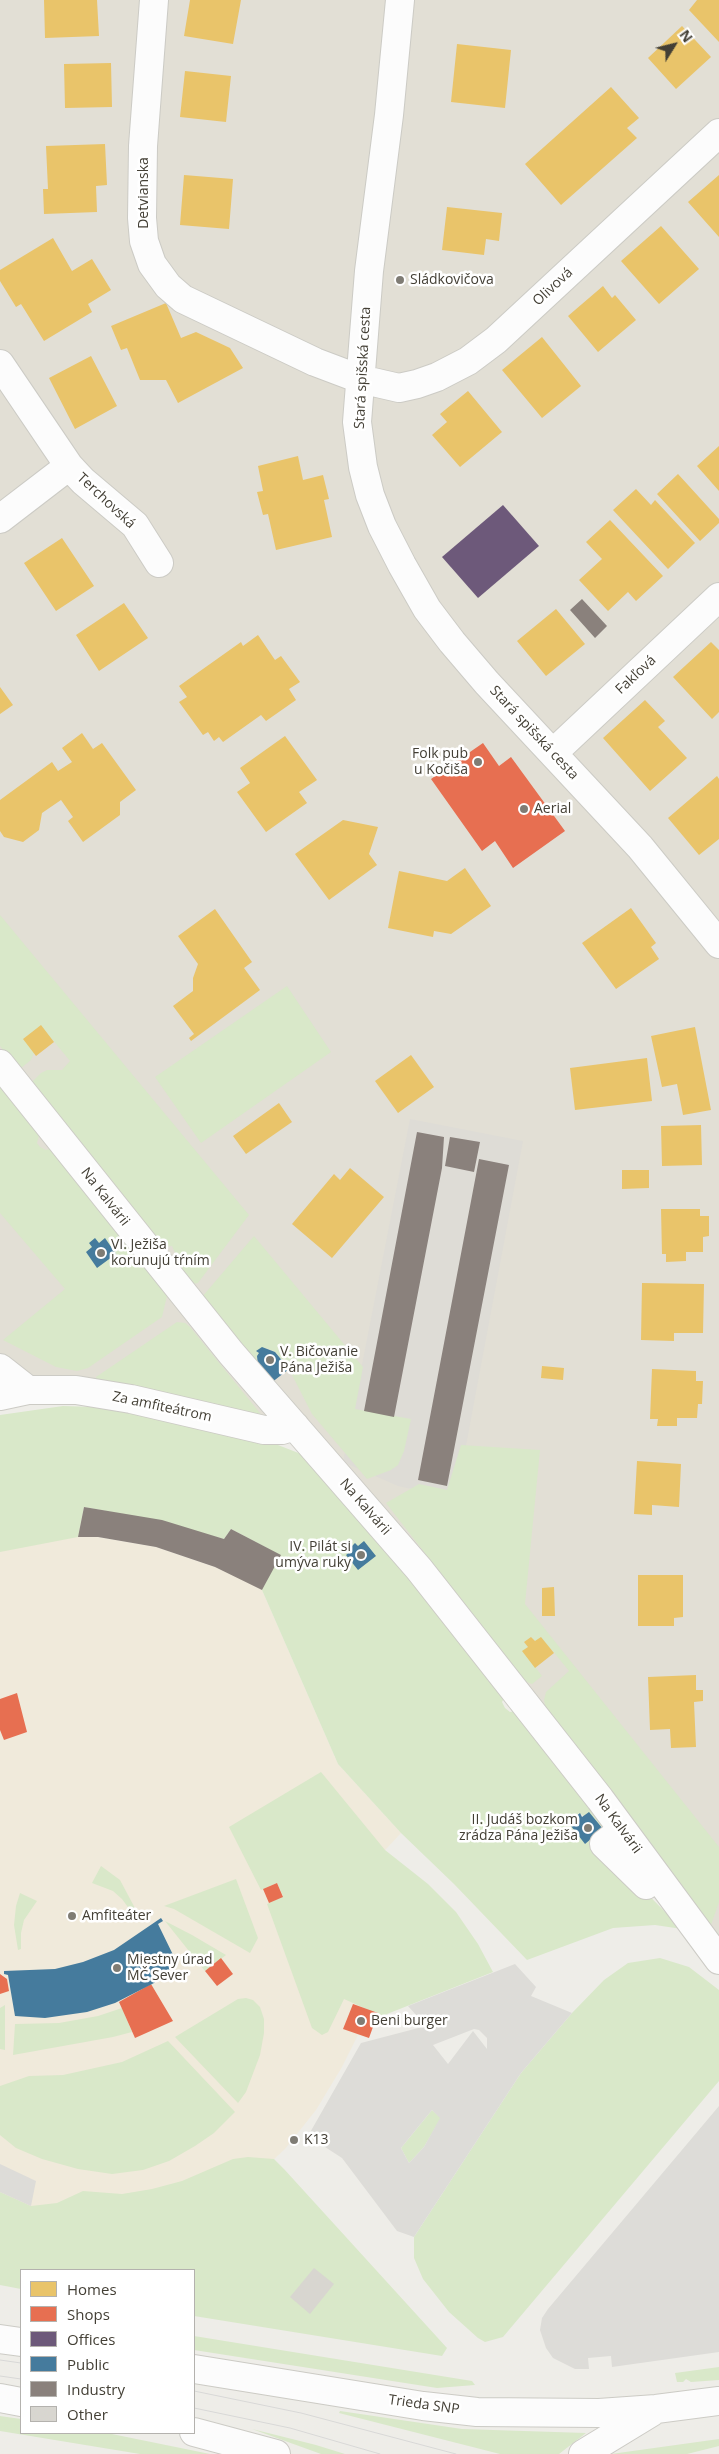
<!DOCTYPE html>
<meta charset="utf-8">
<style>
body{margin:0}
#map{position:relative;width:719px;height:2454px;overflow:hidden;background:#eeede8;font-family:"Open Sans",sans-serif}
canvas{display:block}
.legend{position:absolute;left:20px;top:2269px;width:175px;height:165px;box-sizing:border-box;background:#fff;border:1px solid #b4b2ae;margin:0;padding:6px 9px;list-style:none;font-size:15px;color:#433f35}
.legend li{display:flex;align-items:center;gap:10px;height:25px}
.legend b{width:25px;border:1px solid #b4b2ae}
.north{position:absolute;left:649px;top:20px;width:50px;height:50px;-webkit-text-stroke:4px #fff;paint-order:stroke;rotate:54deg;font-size:14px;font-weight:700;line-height:20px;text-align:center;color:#433f35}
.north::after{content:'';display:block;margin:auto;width:18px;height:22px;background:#433f35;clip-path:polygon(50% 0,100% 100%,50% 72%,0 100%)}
</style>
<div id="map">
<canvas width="719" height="2454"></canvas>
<ul class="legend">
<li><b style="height:14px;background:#e9c46a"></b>Homes</li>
<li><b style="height:14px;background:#e76f51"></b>Shops</li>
<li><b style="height:14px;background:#6d597a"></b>Offices</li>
<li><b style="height:14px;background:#457b9d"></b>Public</li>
<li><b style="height:14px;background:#8a817c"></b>Industry</li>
<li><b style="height:14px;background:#d8d6d0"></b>Other</li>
</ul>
<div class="north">N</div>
</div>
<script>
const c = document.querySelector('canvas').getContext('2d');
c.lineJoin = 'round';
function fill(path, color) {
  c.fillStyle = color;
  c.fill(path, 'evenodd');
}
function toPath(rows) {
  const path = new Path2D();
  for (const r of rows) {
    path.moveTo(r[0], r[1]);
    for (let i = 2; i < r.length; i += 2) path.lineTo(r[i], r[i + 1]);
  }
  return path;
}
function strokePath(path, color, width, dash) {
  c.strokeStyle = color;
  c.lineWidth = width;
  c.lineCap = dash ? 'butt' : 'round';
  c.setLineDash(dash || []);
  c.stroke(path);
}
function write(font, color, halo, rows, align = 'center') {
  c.font = font + ' "Open Sans",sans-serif';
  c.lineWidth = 5;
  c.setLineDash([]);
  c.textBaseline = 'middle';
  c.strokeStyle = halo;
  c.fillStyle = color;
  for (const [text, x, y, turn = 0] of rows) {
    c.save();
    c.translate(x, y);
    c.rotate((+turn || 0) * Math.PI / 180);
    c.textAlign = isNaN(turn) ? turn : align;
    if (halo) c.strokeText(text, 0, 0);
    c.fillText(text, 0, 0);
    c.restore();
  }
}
fill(toPath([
 [0,0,719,0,719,1959,295,1427,197,1414,0,1396]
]), '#e2dfd5');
fill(toPath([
 [101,1416,78,1537,98,1537,156,1547,215,1567,258,1586,262,1590,338,1764,401,1833,361,1876,378,2013,369,2038,358,2035,342,2067,316,2110,285,2149,259,2173,0,2227,0,1423]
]), '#f0eadb');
fill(toPath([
 [410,1119,523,1141,456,1499,398,1486,343,1462]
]), '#dedcd6');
fill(toPath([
 [0,915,249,1215,198,1283,193,1284,172,1261,176,1255,172,1246,161,1247,32,1082,41,1073,47,1070,62,1070,70,1061,52,1039,34,1053,31,1060,21,1068,16,1067,0,1046],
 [287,986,331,1052,201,1143,155,1077],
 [0,1083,40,1132,37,1143,40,1147,46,1150,53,1148,164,1288,167,1296,162,1317,88,1368,77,1371,56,1367,3,1340,65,1289,0,1213],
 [254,1236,363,1367,355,1409,411,1419,404,1451,398,1465,391,1470,367,1479,312,1414,289,1369,275,1352,266,1348,257,1351,259,1353,257,1356,258,1365,202,1297],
 [177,1322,185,1323,190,1327,264,1418,96,1379,96,1377],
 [63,1406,126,1408,260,1438,301,1454,430,1599,505,1696,502,1702,505,1708,510,1712,516,1711,610,1831,607,1834,601,1827,579,1813,575,1817,585,1844,592,1838,682,1929,655,1925,613,1928,527,1960,454,1884,401,1833,338,1764,262,1590,280,1555,231,1529,224,1539,133,1516,84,1507,78,1537,0,1552,0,1415],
 [461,1445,540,1450,525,1604,719,1847,719,1902,711,1925,672,1877,546,1709,544,1700,546,1692,569,1671,552,1650,535,1641,531,1637,524,1642,528,1647,523,1651,542,1676,532,1684,524,1681,386,1503,419,1484,447,1490],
 [321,1772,385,1850,428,1884,456,1912,478,1944,493,1972,382,2016,344,1999,328,2032,322,2035,312,2028,267,1904,283,1896,277,1883,261,1890,229,1827],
 [101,1866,120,1880,137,1912,133,1914,122,1899,113,1891,92,1883],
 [236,1879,258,1938,250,1953,174,1909,164,1906],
 [20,1893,37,1901,24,1920,21,1933,21,1949,18,1950,14,1925,16,1906],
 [165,1921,192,1935,226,1955,205,1971],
 [660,1958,689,1967,719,1990,719,2081,503,2337,485,2342,478,2338,449,2312,423,2279,414,2258,414,2237,521,2073,572,2013,604,1980,628,1963],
 [246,1998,253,2000,260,2007,264,2019,264,2033,260,2055,246,2092,238,2103,175,2037,238,1999],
 [5,2005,5,2050,0,2049,0,2008],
 [122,2008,132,2032,113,2037,13,2055,15,2024,59,2023,98,2016],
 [168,2041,235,2112,214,2133,195,2146,169,2161,143,2170,112,2174,78,2169,42,2159,16,2148,0,2135,0,2086,29,2076,63,2075,122,2062],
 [432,2110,441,2118,424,2147,409,2163,401,2148],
 [248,2157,274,2159,284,2169,447,2348,442,2356,194,2316,194,2270,21,2270,21,2289,0,2285,0,2192,31,2206,57,2203,83,2191,122,2194,152,2189,182,2181,233,2159],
 [194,2336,472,2381,475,2385,437,2388,194,2350],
 [719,2367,719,2380,691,2382,686,2379,683,2382,677,2382,675,2373],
 [340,2411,462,2429,586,2433,559,2454,500,2454,339,2413],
 [0,2416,21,2419,21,2433,107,2433,210,2454,140,2454,0,2431],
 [252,2429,316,2445,345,2454,321,2454],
 [719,2439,719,2446,687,2454,611,2454]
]), '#d9e8c9');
fill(toPath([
 [515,1964,536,1987,531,1996,572,2013,521,2073,414,2237,397,2231,342,2158,308,2136,361,2043,426,2026,408,2006],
 [474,2029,479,2030,487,2038,487,2049,473,2031,448,2064,433,2045],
 [432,2110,440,2118,424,2147,409,2163,401,2148],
 [719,2106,719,2352,612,2367,611,2356,588,2358,589,2369,575,2369,553,2358,546,2348,540,2330,542,2318,548,2309],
 [0,2164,36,2181,31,2206,0,2192]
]), '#dddcd8');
fill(toPath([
 [44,0,97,0,99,36,45,38],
 [190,0,241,0,233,44,184,36],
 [697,0,719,0,719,42,689,10],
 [682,26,711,57,676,89,648,58],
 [457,44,511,50,505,108,451,102],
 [111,63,112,107,65,108,64,64],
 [185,71,231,76,226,122,180,117],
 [611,87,639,118,627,128,637,138,561,205,525,164],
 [105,144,107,185,96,186,97,212,44,214,43,189,48,189,46,146],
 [184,175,233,179,229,229,180,225],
 [719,175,719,237,688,202],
 [447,207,502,213,499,241,486,239,484,255,442,250],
 [661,226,699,269,659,304,621,261],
 [53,238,72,271,92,259,111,290,88,304,92,312,44,341,21,304,16,307,0,281,0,270],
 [603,286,612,298,615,295,636,320,598,352,568,316],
 [166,303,181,338,196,332,230,348,243,368,178,403,166,380,140,380,127,348,121,350,111,326],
 [542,337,581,386,542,418,502,370],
 [91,356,117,406,75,429,49,378],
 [468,391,502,432,460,467,432,435,447,422,440,414],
 [719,446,719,491,697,466],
 [298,456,303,480,323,475,329,499,324,500,332,537,276,550,268,514,263,515,257,492,263,491,258,466],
 [678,474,719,519,719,523,700,541,657,494],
 [636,489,651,505,655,500,695,543,668,569,613,510],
 [610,520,663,576,636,601,628,592,608,611,579,580,602,559,586,542],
 [62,538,94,586,56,611,24,563],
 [124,603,148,638,99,671,76,635],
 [556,609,585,644,546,676,517,641],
 [258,635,275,660,281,656,300,682,289,689,296,700,266,721,261,715,223,742,219,737,214,741,208,732,203,735,179,702,187,697,179,686,241,642,243,646],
 [711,642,719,650,719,712,712,719,673,677],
 [0,687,13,705,0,714],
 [645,700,665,721,658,727,687,758,650,791,603,738],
 [82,733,93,749,102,743,136,790,120,802,120,815,83,842,68,821,73,817,61,800,42,813,39,830,23,842,4,837,0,831,0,800,52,762,58,771,72,762,62,748],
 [285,736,317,780,299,792,307,803,266,832,237,792,250,783,240,768],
 [717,776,719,779,719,839,699,855,668,818],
 [343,820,378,827,369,854,377,865,329,900,295,854],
 [465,868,491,906,451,934,434,931,433,937,388,928,399,871,447,881],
 [631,908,656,943,651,947,659,959,616,989,582,943],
 [215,909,252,962,244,968,260,990,191,1041,189,1038,194,1034,173,1006,193,991,193,978,198,964,178,936],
 [41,1025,54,1042,36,1056,23,1039],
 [695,1027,711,1110,683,1115,677,1084,662,1087,651,1036],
 [411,1055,434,1087,398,1113,375,1081],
 [647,1058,652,1101,575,1110,570,1068],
 [279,1103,292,1122,246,1154,233,1136],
 [701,1125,702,1165,662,1166,661,1126],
 [350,1168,384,1197,332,1258,292,1224,334,1174,340,1180],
 [622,1170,649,1170,649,1188,622,1189],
 [661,1209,700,1209,700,1216,709,1216,709,1236,703,1237,703,1252,686,1252,686,1261,666,1262,666,1254,662,1254],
 [642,1283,704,1284,703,1333,674,1333,674,1341,641,1340],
 [542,1366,564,1368,563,1380,541,1378],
 [652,1369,696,1371,696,1381,703,1381,702,1404,698,1404,697,1418,677,1418,677,1426,657,1426,658,1419,650,1419],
 [637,1461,681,1464,679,1507,652,1505,652,1515,634,1514],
 [638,1575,683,1575,683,1617,674,1618,674,1626,638,1626],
 [554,1587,555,1616,542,1616,542,1588],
 [531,1637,535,1641,541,1637,554,1653,535,1668,522,1651,528,1647,524,1642],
 [696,1675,696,1690,703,1690,703,1701,694,1702,696,1747,671,1748,670,1729,650,1730,648,1677]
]), '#e9c46a');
fill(toPath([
 [483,743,499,766,511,757,565,831,513,868,495,841,482,851,431,779],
 [17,1693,27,1732,4,1740,0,1730,0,1699],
 [277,1883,283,1897,269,1903,263,1889],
 [221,1958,233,1974,217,1986,205,1971],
 [0,1974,7,1979,9,1991,0,1994],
 [151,1984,173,2021,135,2038,119,2002],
 [353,2004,378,2013,369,2038,343,2029]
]), '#e76f51');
fill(toPath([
 [503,505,539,546,478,598,442,557]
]), '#6d597a');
fill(toPath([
 [95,1238,99,1243,105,1238,116,1254,97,1268,86,1252,92,1247,89,1243],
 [262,1347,275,1352,289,1369,271,1383,258,1365,257,1356,259,1353,256,1351],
 [364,1541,376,1556,358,1570,346,1555,352,1550,350,1548,355,1543,358,1546],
 [589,1812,603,1829,585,1844,571,1826,577,1821,574,1818,580,1813,582,1817],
 [161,1918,163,1921,158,1924,177,1963,154,1983,115,2003,87,2012,45,2018,15,2016,8,1975,4,1974,4,1971,55,1969,83,1962,114,1950]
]), '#457b9d');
fill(toPath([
 [582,599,607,626,595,638,570,610],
 [417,1132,444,1137,442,1168,394,1417,364,1411],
 [450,1137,480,1142,474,1172,445,1166],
 [479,1159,509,1165,447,1486,418,1480],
 [84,1507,162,1520,224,1539,231,1529,281,1555,262,1590,215,1567,156,1547,98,1537,78,1537]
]), '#8a817c');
fill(toPath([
 [314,2268,334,2284,310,2314,290,2297]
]), '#d8d6d0');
const minor = toPath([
 [154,0,143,146,142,218,144,241,152,264,168,286,183,299,315,362,360,379,399,388,417,384,437,377,468,361,496,340,719,133],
 [400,0,389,115,369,271,357,422,363,467,370,495,382,526,402,565,427,609,452,642,487,683,640,847,719,944],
 [0,364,69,466,83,481,135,525,159,563],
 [0,519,69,466],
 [553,753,719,597],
 [0,1064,231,1353,419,1569,600,1799,719,1960],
 [0,1368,28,1390],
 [0,1396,28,1390,76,1390,131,1399,264,1430,282,1430,295,1426],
 [622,1830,604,1844,646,1885],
 [0,2339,21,2342],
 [194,2369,423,2406,477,2412,599,2413,656,2409,719,2401],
 [0,2398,21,2402],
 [194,2432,276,2454],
 [583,2454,652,2412]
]);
strokePath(minor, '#cccbc5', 30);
strokePath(minor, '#fcfcfc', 28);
strokePath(toPath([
 [0,2360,21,2363],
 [0,2376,21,2379],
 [194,2391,301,2413,456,2454],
 [194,2408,290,2428,380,2454]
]), '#d8d8d7', 1);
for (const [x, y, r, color] of [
 [400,280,5,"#7f7c74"],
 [478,762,5,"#7f7c74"],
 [524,809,5,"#7f7c74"],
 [101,1253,5,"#7f7c74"],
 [270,1360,5,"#7f7c74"],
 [361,1555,5,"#7f7c74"],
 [588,1828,5,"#7f7c74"],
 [72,1916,5,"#7f7c74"],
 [117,1968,5,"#7f7c74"],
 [361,2021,5,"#7f7c74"],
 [294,2140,5,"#7f7c74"]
]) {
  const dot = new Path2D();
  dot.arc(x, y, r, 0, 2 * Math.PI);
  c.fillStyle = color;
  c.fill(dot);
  strokePath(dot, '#fff', 2);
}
write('14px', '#433f35', '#fff', [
 ["Detvianska",144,193,-90],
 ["Olivová",553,287,-43],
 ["Stará spišská cesta",363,368,-87],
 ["Terchovská",106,501,43],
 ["Fakľová",636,675,-43],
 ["Stará spišská cesta",534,733,47],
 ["Na Kalvárii",105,1197,52],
 ["Za amfiteátrom",162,1407,12],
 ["Na Kalvárii",365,1507,49],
 ["Na Kalvárii",618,1824,54],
 ["Trieda SNP",424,2405,8]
]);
write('14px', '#433f35', '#fff', [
 ["Sládkovičova",410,280],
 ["Folk pub",468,754,"right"],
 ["u Kočiša",468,770,"right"],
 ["Aerial",534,809],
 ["VI. Ježiša",111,1245],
 ["korunujú tŕním",111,1261],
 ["V. Bičovanie",280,1352],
 ["Pána Ježiša",280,1368],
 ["IV. Pilát si",351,1547,"right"],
 ["umýva ruky",351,1563,"right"],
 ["II. Judáš bozkom",578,1820,"right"],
 ["zrádza Pána Ježiša",578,1836,"right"],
 ["Amfiteáter",82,1916],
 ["Miestny úrad",127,1960],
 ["MČ Sever",127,1976],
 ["Beni burger",371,2021],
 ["K13",304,2140]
], 'left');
</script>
